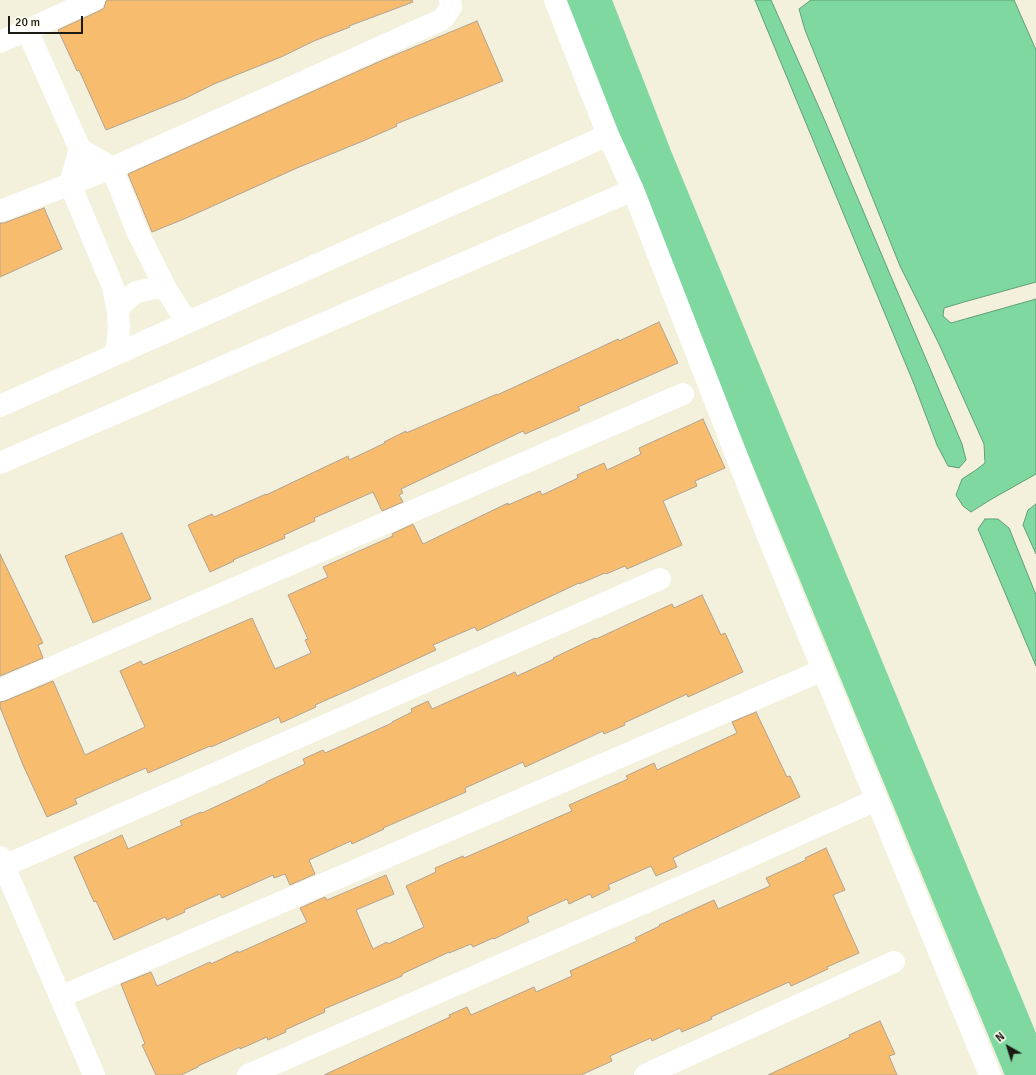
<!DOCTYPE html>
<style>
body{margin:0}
#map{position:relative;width:1036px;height:1075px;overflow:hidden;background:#f3f0db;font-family:Signika,sans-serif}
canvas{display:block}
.north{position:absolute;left:988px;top:1027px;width:40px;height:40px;-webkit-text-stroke:3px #fffdf0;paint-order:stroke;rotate:321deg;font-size:11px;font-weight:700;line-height:16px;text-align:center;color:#1c1b13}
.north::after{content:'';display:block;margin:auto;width:14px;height:18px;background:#1c1b13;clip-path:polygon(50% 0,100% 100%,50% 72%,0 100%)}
.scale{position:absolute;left:8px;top:16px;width:75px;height:18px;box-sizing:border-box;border:2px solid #1c1b13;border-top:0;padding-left:5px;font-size:12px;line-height:14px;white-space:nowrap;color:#1c1b13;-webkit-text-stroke:3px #fffdf0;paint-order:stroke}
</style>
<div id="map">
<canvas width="1036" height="1075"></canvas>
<div class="north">N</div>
<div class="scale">20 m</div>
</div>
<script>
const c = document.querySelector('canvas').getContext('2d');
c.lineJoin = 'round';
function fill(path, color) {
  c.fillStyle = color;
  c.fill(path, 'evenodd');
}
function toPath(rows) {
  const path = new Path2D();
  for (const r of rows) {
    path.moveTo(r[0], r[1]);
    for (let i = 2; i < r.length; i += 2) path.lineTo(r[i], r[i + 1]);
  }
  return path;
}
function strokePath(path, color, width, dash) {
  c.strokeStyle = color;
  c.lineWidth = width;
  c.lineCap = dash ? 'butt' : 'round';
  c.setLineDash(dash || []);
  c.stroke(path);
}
const water = toPath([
 [755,0,771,0,825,121,962,444,966,460,959,468,948,466,937,445,914,384,755,0],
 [811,0,1014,0,1036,50,1036,282,964,302,944,308,943,316,951,323,1036,299,1036,474,990,500,971,512,963,506,956,495,962,479,976,470,985,463,984,444,939,344,900,266,805,30,799,9,811,0],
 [1036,504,1036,554,1023,525,1028,510,1036,504],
 [985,519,998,519,1009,528,1036,595,1036,666,978,529,985,519]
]);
fill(water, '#7ed8a0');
strokePath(water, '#619f76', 1);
strokePath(toPath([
 [588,0,650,159,1029,1075]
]), '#7ed8a0', 45);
const building = toPath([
 [108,0,412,0,413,2,349,26,350,27,314,41,281,57,214,84,186,98,106,130,79,70,77,71,58,30,99,11,104,8,106,1,108,0],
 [477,21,503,81,396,124,397,126,363,141,297,168,184,219,152,232,128,174,383,60,477,21],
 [44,208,62,249,0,277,0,223,4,223,44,208],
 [659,322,678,363,578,407,580,410,525,434,523,431,401,489,403,493,399,495,403,502,382,511,373,492,314,518,315,521,284,535,285,538,233,560,234,561,210,572,188,525,212,514,214,517,266,494,266,495,348,456,349,460,385,443,384,442,406,431,406,433,497,394,497,395,599,348,618,339,619,341,659,322],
 [703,419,725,468,695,481,697,486,663,501,682,545,627,569,625,566,606,574,605,573,579,584,579,583,477,631,475,627,433,645,436,650,358,686,315,705,316,707,281,723,279,717,211,747,210,746,148,773,146,768,125,777,75,799,77,804,47,817,23,765,0,707,0,702,5,701,53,681,85,755,145,727,120,671,141,661,143,665,252,618,275,669,311,653,305,640,308,639,288,595,328,577,323,567,393,536,392,534,413,524,423,544,508,503,508,505,540,491,542,495,578,478,577,475,604,463,607,470,641,454,639,448,703,419],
 [122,533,151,599,93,623,65,556,122,533],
 [0,554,43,643,38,645,43,658,0,676,0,554],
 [702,595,721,635,725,633,743,672,688,697,687,694,624,723,625,725,604,734,603,731,525,767,523,762,465,788,466,792,383,828,384,829,352,844,351,841,309,860,315,874,290,885,285,874,274,878,273,875,222,898,220,894,184,910,185,912,167,920,165,917,114,940,96,901,94,902,74,857,122,835,128,849,182,825,180,821,201,812,202,813,266,783,266,782,305,764,303,759,323,750,325,753,392,723,392,722,412,712,411,709,428,701,432,709,515,672,517,676,554,659,553,658,576,647,595,638,596,639,650,614,672,604,674,608,702,595],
 [756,712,787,777,790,776,800,797,673,858,677,867,656,876,651,866,608,885,610,889,592,898,590,894,569,904,567,899,527,917,529,922,494,939,493,938,473,947,471,944,449,953,449,952,402,974,402,976,324,1009,325,1012,285,1030,286,1032,268,1040,267,1037,240,1049,240,1047,198,1066,198,1067,181,1075,156,1075,142,1045,145,1044,121,984,151,972,157,986,210,962,211,964,238,951,238,953,307,922,300,908,325,897,327,900,386,875,394,894,356,910,373,949,387,942,388,944,424,927,406,886,436,872,435,868,463,856,464,858,572,811,569,805,628,779,626,776,654,763,657,770,737,733,732,722,756,712],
 [826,848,845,890,833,895,859,953,827,967,828,969,791,986,789,982,711,1017,712,1019,682,1032,680,1028,652,1041,651,1038,610,1056,612,1061,581,1075,324,1075,450,1017,449,1015,467,1007,471,1015,534,987,536,992,572,976,570,971,637,941,635,938,660,926,659,925,714,900,718,909,770,886,766,878,806,860,805,858,826,848],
 [880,1021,895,1054,889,1056,897,1075,768,1075,850,1037,849,1035,880,1021]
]);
fill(building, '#f7bc6d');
strokePath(building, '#b1a393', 1);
strokePath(toPath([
 [555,0,608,135,633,190,767,534,990,1075],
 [27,30,80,149,112,168,137,231,166,289,187,322],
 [0,42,94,0],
 [80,149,70,184,113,287,118,312,119,329,116,354],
 [0,211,112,168,443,19,451,7,450,0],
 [118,312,122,304,136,292,155,288,166,289],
 [0,406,608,135],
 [0,463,633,190],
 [0,690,683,394],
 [0,857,94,1075],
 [4,866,660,579],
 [60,997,823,670],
 [248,1075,715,872,876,800],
 [645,1075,894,962]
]), '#fff', 22);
</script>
